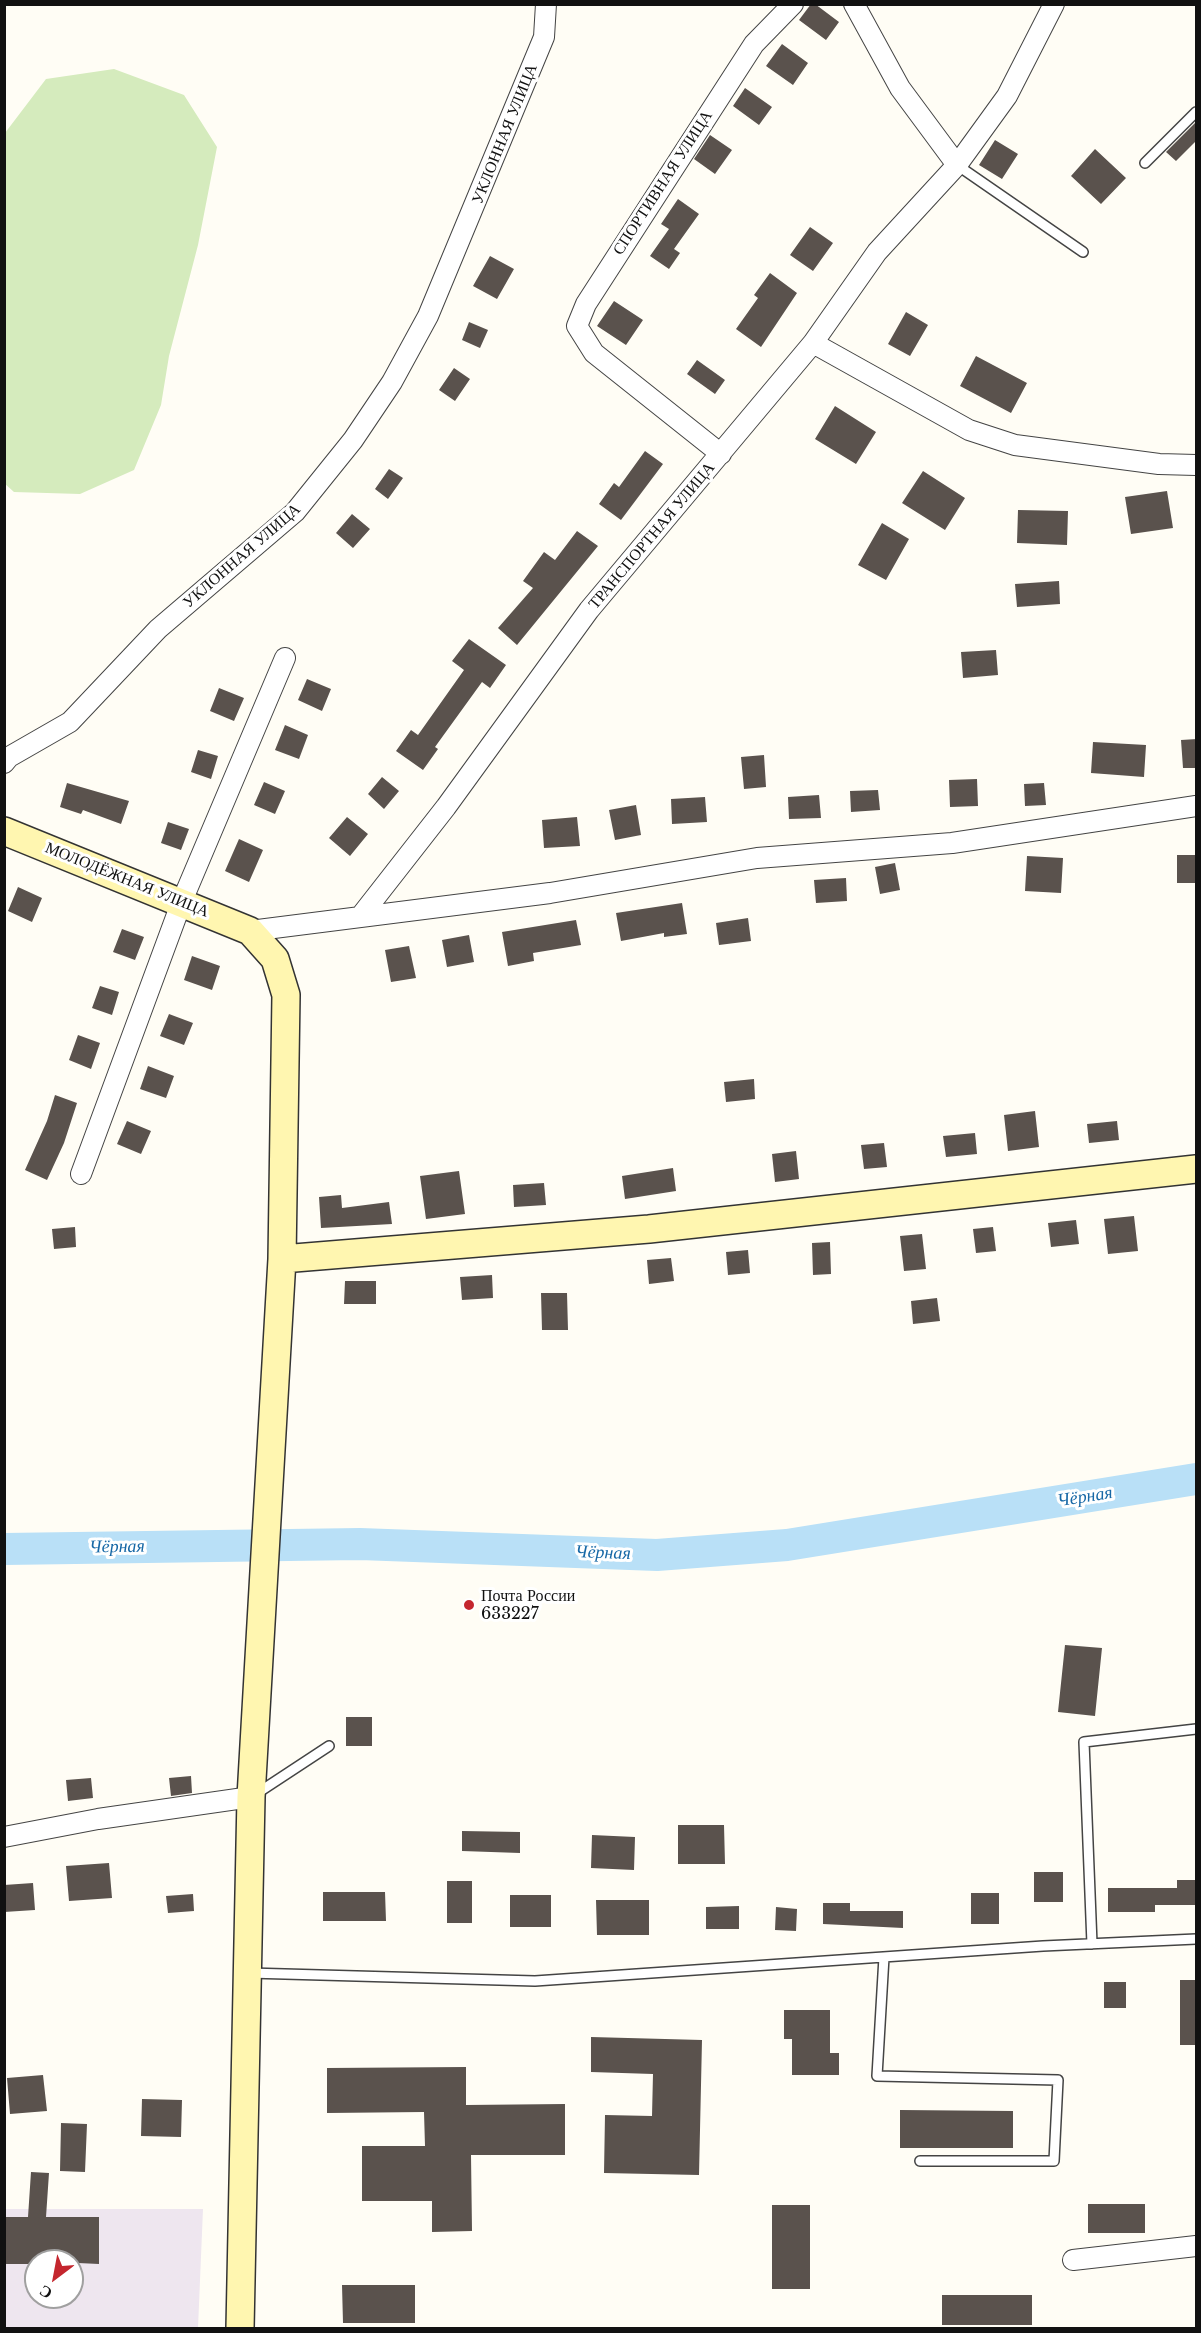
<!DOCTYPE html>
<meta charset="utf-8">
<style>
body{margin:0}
#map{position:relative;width:1201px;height:2333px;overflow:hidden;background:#fffdf5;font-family:"Libre Baskerville",serif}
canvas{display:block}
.frame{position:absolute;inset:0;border:6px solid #111;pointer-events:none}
.north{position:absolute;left:24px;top:2249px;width:60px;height:60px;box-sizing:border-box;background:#fff;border:2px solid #a0a0a0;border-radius:50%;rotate:212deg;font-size:16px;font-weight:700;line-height:24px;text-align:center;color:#111}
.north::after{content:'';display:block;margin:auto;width:21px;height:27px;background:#c4262e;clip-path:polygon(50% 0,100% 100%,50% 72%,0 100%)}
</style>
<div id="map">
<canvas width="1201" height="2333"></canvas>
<div class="frame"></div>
<div class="north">С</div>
</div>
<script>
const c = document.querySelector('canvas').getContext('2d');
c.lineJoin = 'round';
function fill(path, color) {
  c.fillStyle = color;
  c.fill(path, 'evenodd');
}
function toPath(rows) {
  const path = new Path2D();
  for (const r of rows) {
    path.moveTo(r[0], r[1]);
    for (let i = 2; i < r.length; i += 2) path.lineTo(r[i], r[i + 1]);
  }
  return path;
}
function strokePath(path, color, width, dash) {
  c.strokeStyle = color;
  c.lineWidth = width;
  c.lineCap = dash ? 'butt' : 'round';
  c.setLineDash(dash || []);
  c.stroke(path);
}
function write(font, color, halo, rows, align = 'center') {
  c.font = font + ' "Libre Baskerville",serif';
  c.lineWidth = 6;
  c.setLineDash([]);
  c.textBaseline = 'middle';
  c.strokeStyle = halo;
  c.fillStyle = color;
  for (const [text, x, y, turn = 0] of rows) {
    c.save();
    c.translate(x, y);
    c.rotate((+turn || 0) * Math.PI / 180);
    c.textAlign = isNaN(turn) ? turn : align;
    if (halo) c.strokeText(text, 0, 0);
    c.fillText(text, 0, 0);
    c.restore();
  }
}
fill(toPath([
 [5,2209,203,2209,198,2328,5,2328],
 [36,2261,72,2261,72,2297,36,2297]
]), '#eee6ef');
fill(toPath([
 [114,69,184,95,217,147,198,245,169,356,161,405,134,470,80,494,14,492,4,483,5,133,46,79]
]), '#d5ebbd');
strokePath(toPath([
 [4,1549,360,1544,657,1555,787,1545,1196,1479]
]), '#b9e0f7', 32);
fill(toPath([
 [811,4,815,4,839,22,826,40,799,20],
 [782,44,808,63,793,85,766,66],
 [745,88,772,107,759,125,733,106],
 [1197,121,1197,140,1176,161,1166,152],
 [710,135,732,150,715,174,694,159],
 [995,140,1018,154,1002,179,979,165],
 [1095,149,1126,178,1101,204,1071,176],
 [678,199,699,214,674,249,680,253,669,269,650,256,669,229,661,224],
 [810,227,833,243,813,271,790,255],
 [490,256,514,269,497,299,473,286],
 [770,273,797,293,761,347,736,329,758,298,754,295],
 [614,301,643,320,626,345,597,326],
 [906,312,928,325,910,356,888,344],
 [469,322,488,330,480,348,462,340],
 [976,356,1027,383,1011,413,960,386],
 [697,360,725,380,715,394,687,374],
 [454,368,470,379,455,401,439,390],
 [835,406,876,432,856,464,815,439],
 [645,451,663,464,621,520,599,504,614,483,619,487],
 [389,469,403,478,388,499,375,489],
 [923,471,965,498,945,530,902,503],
 [1167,491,1173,528,1131,534,1125,497],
 [1018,510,1068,511,1067,545,1017,543],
 [352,514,370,529,353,548,336,533],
 [882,523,909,539,886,580,858,565],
 [577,531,598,546,517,645,498,628,533,588,523,581,544,552,555,560],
 [1059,581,1060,604,1017,607,1015,584],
 [469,639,506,665,490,688,482,682,435,747,438,749,423,770,396,751,411,730,418,735,464,670,452,661],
 [996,650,998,675,963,678,961,652],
 [307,679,331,689,322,711,298,700],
 [219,688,244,698,234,721,210,711],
 [285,725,308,735,299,759,275,750],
 [1197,739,1197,768,1183,768,1181,740],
 [1093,742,1146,745,1144,777,1091,773],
 [198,750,218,756,211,779,191,772],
 [764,755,766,787,744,789,741,757],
 [382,777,399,791,384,809,368,794],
 [977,779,978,806,950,807,949,780],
 [264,782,285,791,275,814,254,805],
 [67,783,129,801,121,824,83,810,81,814,60,807],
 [1044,783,1046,805,1025,806,1024,784],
 [878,790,880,810,851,812,850,791],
 [819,795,821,818,789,819,788,797],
 [705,797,707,822,672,824,671,799],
 [636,805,641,835,615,840,609,810],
 [347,817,368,834,350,856,329,838],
 [577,817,580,846,544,848,542,820],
 [168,822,189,829,181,850,161,843],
 [239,839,263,850,249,882,225,871],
 [1177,855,1197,855,1197,883,1177,883],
 [1027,856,1063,858,1061,893,1025,891],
 [895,863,900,890,880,894,875,867],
 [846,878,847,901,816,903,814,880],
 [18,887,42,898,32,922,8,911],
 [682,903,687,934,664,937,664,933,621,941,616,913],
 [748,918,751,941,719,945,716,923],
 [576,920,581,945,533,953,534,961,508,966,502,932],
 [122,929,144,937,135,960,113,952],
 [469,935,474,962,447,967,442,940],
 [409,946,416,978,391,982,385,950],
 [192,956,220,966,212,990,184,980],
 [100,986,119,992,112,1015,92,1008],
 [169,1014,193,1023,184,1045,160,1036],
 [78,1035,100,1043,91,1069,69,1060],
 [148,1066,174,1076,166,1098,140,1089],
 [754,1079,755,1099,726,1102,724,1082],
 [55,1095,77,1103,64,1143,47,1180,25,1170,47,1121],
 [1035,1111,1039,1147,1008,1151,1004,1115],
 [127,1121,151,1131,141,1154,117,1144],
 [1117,1121,1119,1140,1089,1143,1087,1124],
 [975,1133,977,1154,946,1157,943,1136],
 [884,1143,887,1167,864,1169,861,1145],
 [796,1151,799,1179,775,1182,772,1154],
 [673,1168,676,1191,625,1199,622,1176],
 [459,1171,465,1214,426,1219,420,1176],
 [544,1183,546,1205,514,1207,513,1185],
 [341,1195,342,1208,389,1202,392,1224,321,1228,319,1197],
 [1134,1216,1138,1251,1108,1254,1104,1219],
 [1076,1220,1079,1244,1051,1247,1048,1223],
 [75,1227,76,1247,54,1249,52,1229],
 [993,1227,996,1251,976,1253,973,1229],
 [922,1234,926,1269,904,1271,900,1236],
 [830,1242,831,1274,813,1275,812,1243],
 [748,1250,750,1273,728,1275,726,1252],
 [671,1258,674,1281,649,1284,647,1260],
 [492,1275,493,1298,462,1300,460,1277],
 [345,1281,376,1281,376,1304,344,1304],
 [541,1293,567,1293,568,1330,542,1330],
 [937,1298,940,1321,913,1324,911,1301],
 [1065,1645,1102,1648,1095,1716,1058,1712],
 [346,1717,372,1717,372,1746,346,1746],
 [191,1776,192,1793,171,1796,169,1778],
 [91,1778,93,1798,68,1801,66,1780],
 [678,1825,724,1825,725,1864,678,1864],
 [462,1831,520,1832,520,1853,462,1851],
 [592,1835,635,1837,634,1870,591,1868],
 [109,1863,112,1898,69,1901,66,1866],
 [1034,1872,1063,1872,1063,1902,1034,1902],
 [1177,1880,1197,1880,1197,1905,1155,1905,1155,1912,1108,1912,1108,1888,1177,1888],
 [447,1881,472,1881,472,1923,447,1923],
 [33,1883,35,1910,4,1912,4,1885],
 [323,1892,385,1892,386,1921,323,1921],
 [971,1893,999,1893,999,1924,971,1924],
 [193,1894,194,1911,168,1913,166,1896],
 [510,1895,551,1895,551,1927,510,1927],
 [596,1900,649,1900,649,1935,597,1935],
 [823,1903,850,1903,850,1911,903,1911,903,1928,823,1924],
 [739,1906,739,1929,706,1929,706,1907],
 [776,1907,797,1909,796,1931,775,1930],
 [1180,1980,1197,1980,1197,2045,1180,2045],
 [1104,1982,1126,1982,1126,2008,1104,2008],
 [784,2010,830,2010,830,2053,839,2053,839,2075,792,2075,792,2039,784,2039],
 [591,2037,702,2040,699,2175,604,2173,605,2115,652,2116,653,2074,591,2072],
 [466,2067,466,2105,565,2104,565,2155,471,2155,472,2231,432,2232,432,2201,362,2201,362,2146,425,2146,424,2112,327,2113,327,2068],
 [43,2075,47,2111,10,2114,7,2078],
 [142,2099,182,2100,181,2137,141,2136],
 [900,2110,1013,2111,1013,2148,900,2148],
 [61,2123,87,2124,85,2172,60,2171],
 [31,2172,49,2173,46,2217,99,2217,99,2264,36,2261,36,2264,4,2264,4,2217,28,2217],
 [1088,2204,1145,2204,1145,2233,1088,2233],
 [772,2205,810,2205,810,2289,772,2289],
 [342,2285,415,2285,415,2323,343,2323],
 [942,2295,1032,2295,1032,2325,942,2325]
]), '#5a524d');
const lane = toPath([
 [1145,163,1196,112],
 [957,165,1083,252],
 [256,1794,329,1746],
 [1092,1944,1084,1742,1196,1729],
 [884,1957,877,2076,1058,2080,1054,2161,920,2161],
 [249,1973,535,1981,1043,1946,1196,1939]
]);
const street = toPath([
 [854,4,900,88,957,165],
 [813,343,969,430,1015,445,1159,464,1196,465],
 [721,454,594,353,577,326,586,304,754,44,793,4],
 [4,763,9,757,70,722,158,629,295,512,353,440,392,382,428,316,544,37,546,4],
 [360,917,446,807,589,610,813,343,877,252,957,165,1007,96,1054,4],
 [250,931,550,893,757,858,952,843,1196,806],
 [81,1174,182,901,285,658],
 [4,1837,98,1819,251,1797],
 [1073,2260,1196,2246]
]);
const secondary = toPath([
 [4,831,250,931,275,959,286,995,282,1259,251,1797,240,2328],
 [282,1259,649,1229,1196,1169]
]);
strokePath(lane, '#444', 12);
strokePath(street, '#444', 22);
strokePath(secondary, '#333', 30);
strokePath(lane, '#fff', 9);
strokePath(street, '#fff', 20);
strokePath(secondary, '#fff6b0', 27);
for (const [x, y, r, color] of [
 [469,1605,6,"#c4262e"]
]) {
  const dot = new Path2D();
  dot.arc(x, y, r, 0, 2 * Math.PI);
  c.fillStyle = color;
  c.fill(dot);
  strokePath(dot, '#fff', 2);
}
write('16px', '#111', '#fff', [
 ["УКЛОННАЯ УЛИЦА",505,134,-68],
 ["СПОРТИВНАЯ УЛИЦА",663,183,-57],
 ["ТРАНСПОРТНАЯ УЛИЦА",652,536,-50],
 ["УКЛОННАЯ УЛИЦА",242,556,-41],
 ["МОЛОДЁЖНАЯ УЛИЦА",127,880,22]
]);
write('16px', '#111', '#fff', [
 ["Почта России",481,1596],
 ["633227",481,1614]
], 'left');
write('italic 18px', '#1768a6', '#fff', [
 ["Чёрная",1085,1497,-9],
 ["Чёрная",117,1547,-1],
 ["Чёрная",603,1553,2]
]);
</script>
